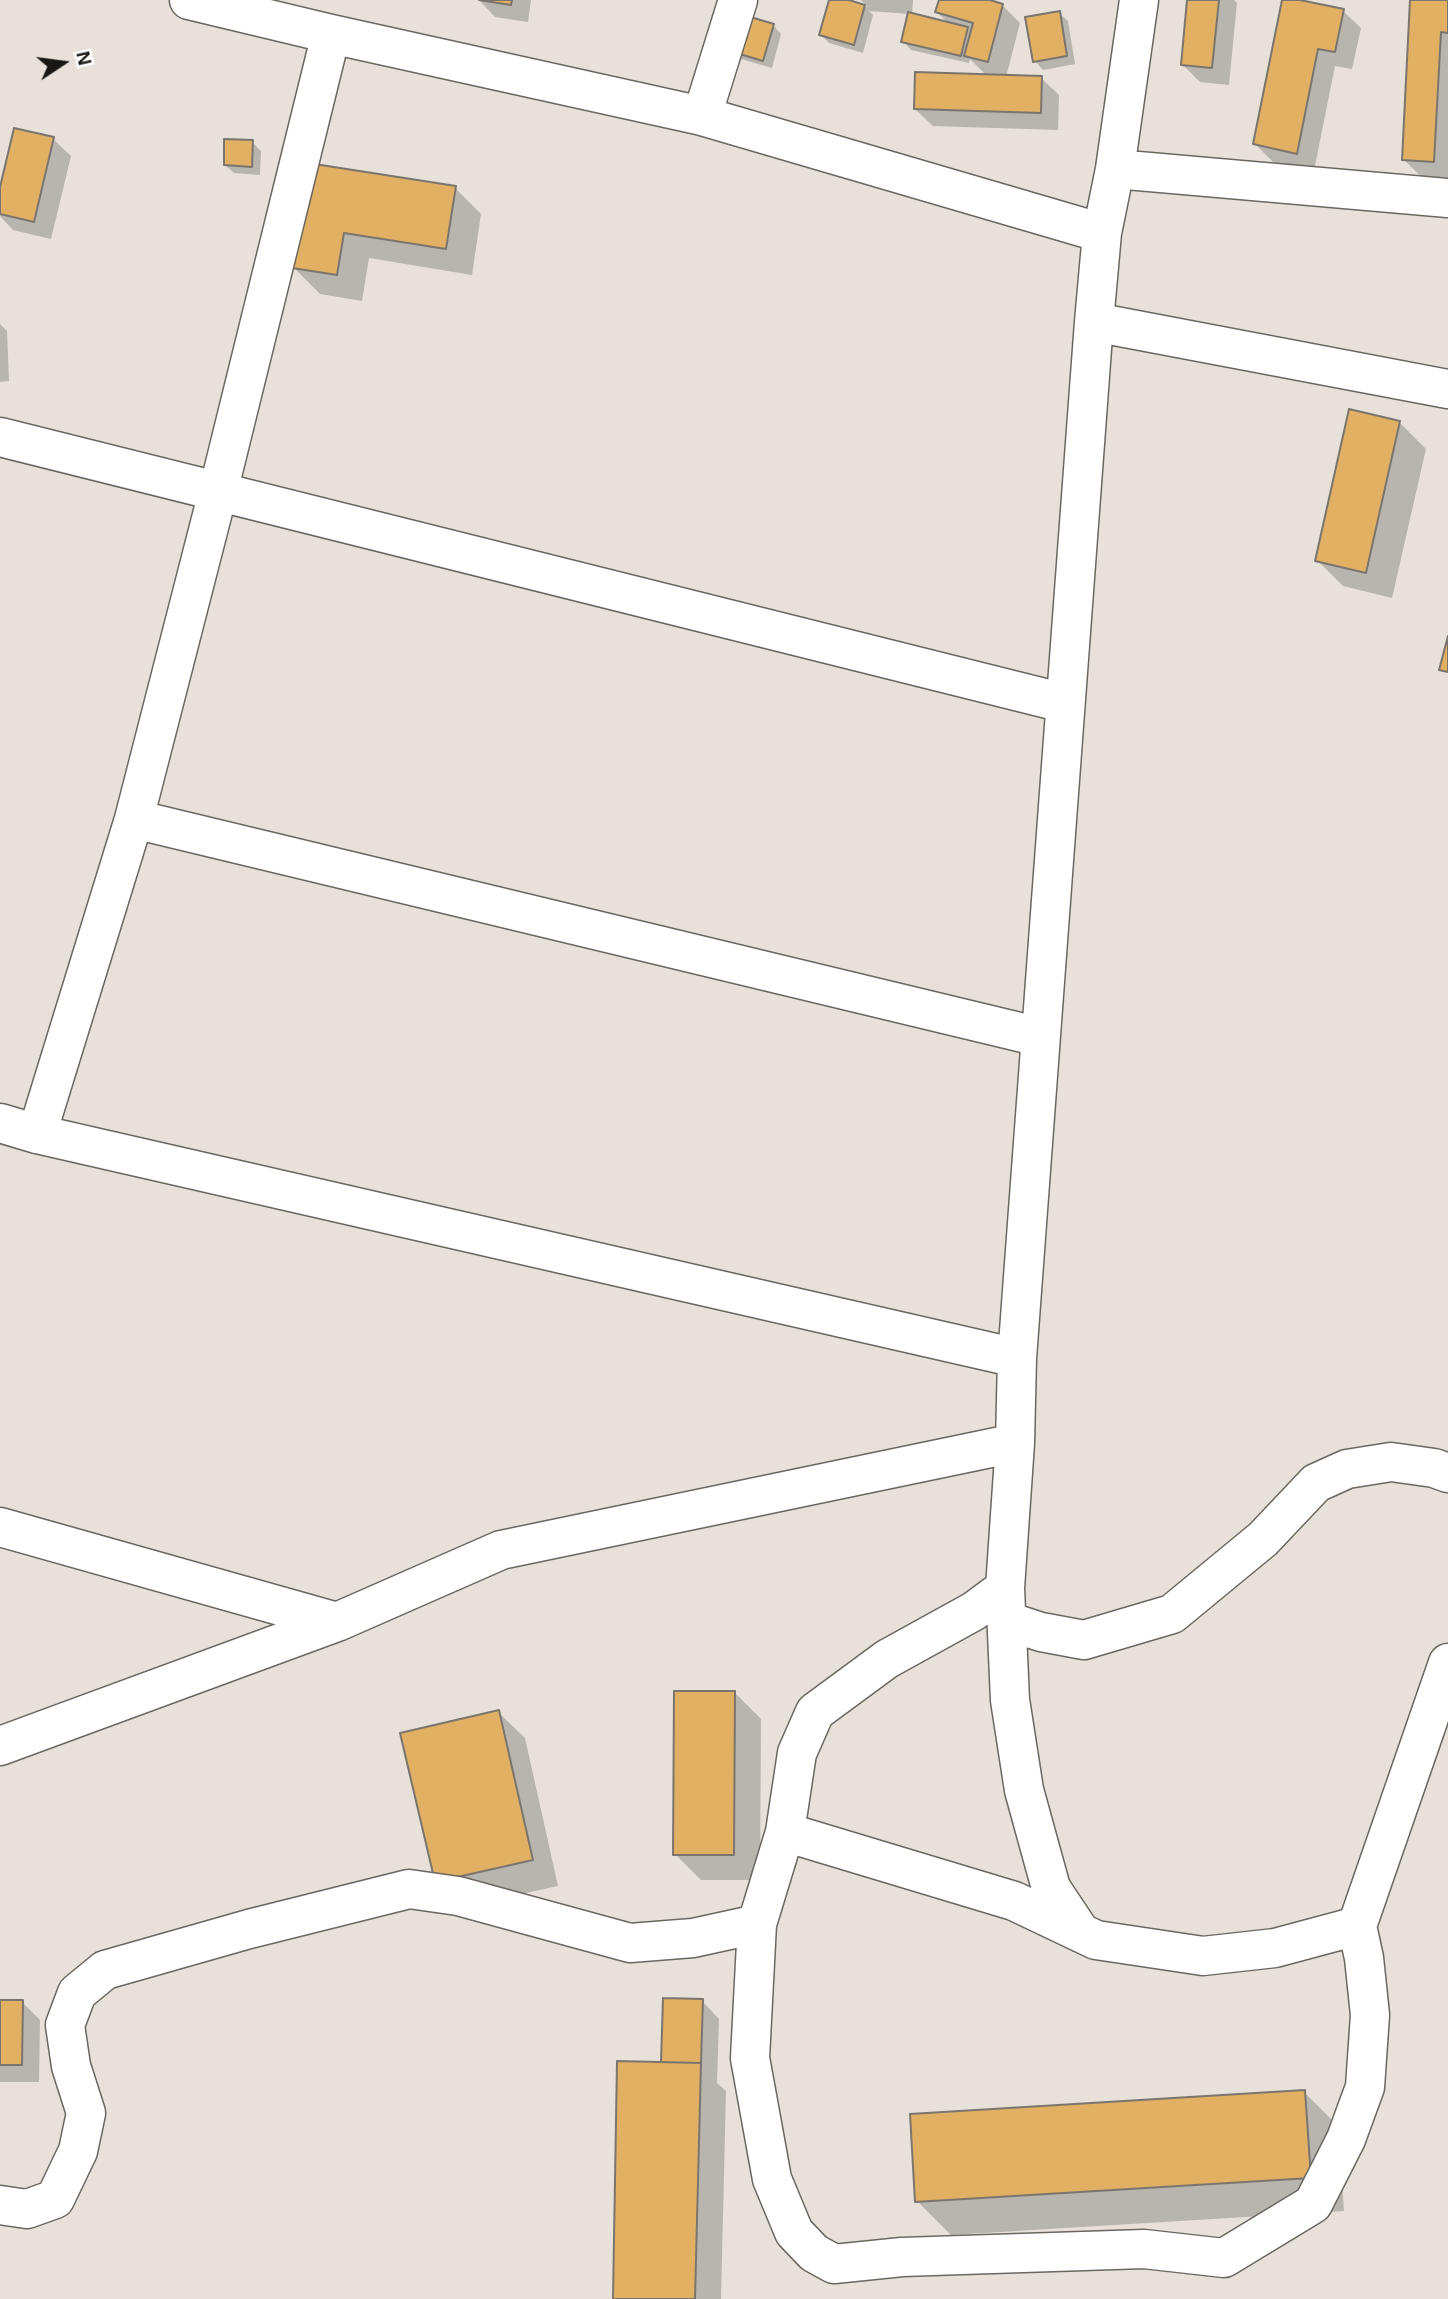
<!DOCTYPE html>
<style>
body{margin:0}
#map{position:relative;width:1448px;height:2299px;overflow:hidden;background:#e7e1da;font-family:Arial,sans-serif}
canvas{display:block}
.north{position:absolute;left:28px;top:28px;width:70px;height:70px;-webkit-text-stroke:5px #fff;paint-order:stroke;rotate:77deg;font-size:19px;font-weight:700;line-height:28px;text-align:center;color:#191714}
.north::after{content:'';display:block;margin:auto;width:24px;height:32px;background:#191714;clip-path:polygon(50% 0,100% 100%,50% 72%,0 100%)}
</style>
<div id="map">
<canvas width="1448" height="2299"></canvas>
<div class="north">N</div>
</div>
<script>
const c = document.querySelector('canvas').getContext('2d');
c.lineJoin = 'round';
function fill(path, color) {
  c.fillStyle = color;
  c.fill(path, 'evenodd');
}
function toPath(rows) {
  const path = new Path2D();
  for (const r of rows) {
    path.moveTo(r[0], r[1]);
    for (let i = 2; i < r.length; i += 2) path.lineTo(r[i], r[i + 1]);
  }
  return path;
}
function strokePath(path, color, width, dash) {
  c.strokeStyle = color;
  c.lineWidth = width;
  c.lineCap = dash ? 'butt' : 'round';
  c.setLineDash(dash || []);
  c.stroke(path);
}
fill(toPath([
 [479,0,531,0,528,22,495,17],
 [830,0,843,0,868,7,861,0,913,0,912,15,950,25,937,12,940,0,983,0,1002,5,1020,23,1006,77,1041,78,1059,95,1058,130,933,126,915,109,987,76,970,59,969,63,911,50,903,41,910,14,869,11,873,15,863,53,829,43,821,35],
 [1189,0,1234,0,1237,3,1229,85,1200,82,1183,65],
 [1284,0,1343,11,1361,28,1352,69,1335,66,1314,171,1273,162,1255,144],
 [1412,0,1448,0,1448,187,1430,185,1403,159],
 [1059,13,1068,21,1075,64,1043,70,1035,61],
 [773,25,781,34,772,68,734,57],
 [53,139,71,156,51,239,13,230,0,216,0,194],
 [252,142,261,151,260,175,234,173,225,165],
 [309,165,455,188,481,214,472,275,369,258,362,301,320,294,294,268],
 [0,324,7,331,9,381,0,382],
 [1400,423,1426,449,1392,598,1343,586,1317,560],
 [735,1693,761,1719,760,1880,701,1880,675,1854],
 [498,1712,525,1738,558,1886,462,1907,436,1881],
 [702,2001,719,2019,717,2083,726,2091,721,2299,614,2299,666,2064,663,2062],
 [0,2002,22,2002,40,2020,39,2082,0,2082],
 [1304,2092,1338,2126,1344,2211,951,2235,917,2201]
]), '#0003');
const building = toPath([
 [479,0,512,0,511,5,479,0],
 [829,0,849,0,865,5,854,45,819,35,829,0],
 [939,0,990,0,1003,4,988,62,964,56,973,23,935,12,939,0],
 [1187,0,1219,0,1212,68,1181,65,1187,0],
 [1282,0,1300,0,1344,9,1335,52,1318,49,1297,154,1253,144,1282,0],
 [1410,0,1448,0,1448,33,1441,32,1434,162,1402,160,1410,0],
 [1060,11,1067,56,1033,62,1025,17,1060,11],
 [734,12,774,24,763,61,723,49,734,12],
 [908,12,968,27,961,56,901,42,908,12],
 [915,72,1042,76,1041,113,914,109,915,72],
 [14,128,54,137,34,222,0,214,0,187,14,128],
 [224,139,253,140,252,167,224,165,224,139],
 [308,163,456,186,446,249,344,233,337,275,292,268,308,163],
 [1349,409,1400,421,1366,573,1315,561,1349,409],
 [1448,636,1448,672,1439,670,1448,636],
 [674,1691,735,1691,734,1855,673,1855,674,1691],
 [499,1710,533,1860,435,1882,400,1733,499,1710],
 [663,1998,703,1999,701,2063,661,2062,663,1998],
 [0,2000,23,2000,22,2065,0,2065,0,2000],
 [617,2061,701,2063,695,2299,613,2299,617,2061],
 [1305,2090,1311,2178,915,2202,910,2114,1305,2090]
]);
fill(building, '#e2b063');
strokePath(building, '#7a756e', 2);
const minor = toPath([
 [189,0,331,34,702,116,1102,233],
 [702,116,738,0],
 [1115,169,1448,198],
 [1094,322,1448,389],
 [0,437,1064,703],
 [134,819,1040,1037],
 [0,1123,37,1134,1017,1358],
 [37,1134,134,819,218,492,331,34],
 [0,1527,337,1622],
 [1005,1588,974,1611,887,1659,815,1712,797,1753,785,1832,757,1924,750,2058,772,2179,794,2232,814,2253,834,2264,902,2257,1144,2249,1224,2258,1313,2204,1346,2139,1365,2087,1370,2015,1364,1958,1357,1926,1448,1663],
 [1007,1621,1041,1632,1084,1640,1172,1614,1263,1539,1316,1483,1347,1469,1391,1462,1434,1468,1448,1473],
 [0,1746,337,1622,501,1550,1015,1443],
 [785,1832,1014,1901,1096,1940,1203,1956,1275,1948,1357,1926],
 [1081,1933,1051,1888,1024,1790,1010,1700,1005,1588,1015,1443,1017,1358,1094,322,1102,233,1115,169,1139,0],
 [0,2205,27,2209,55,2199,78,2151,86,2113,71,2066,65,2025,77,1993,105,1970,249,1929,409,1889,458,1896,630,1943,693,1938,757,1924]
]);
strokePath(minor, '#6b6760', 41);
strokePath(minor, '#fff', 38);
</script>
